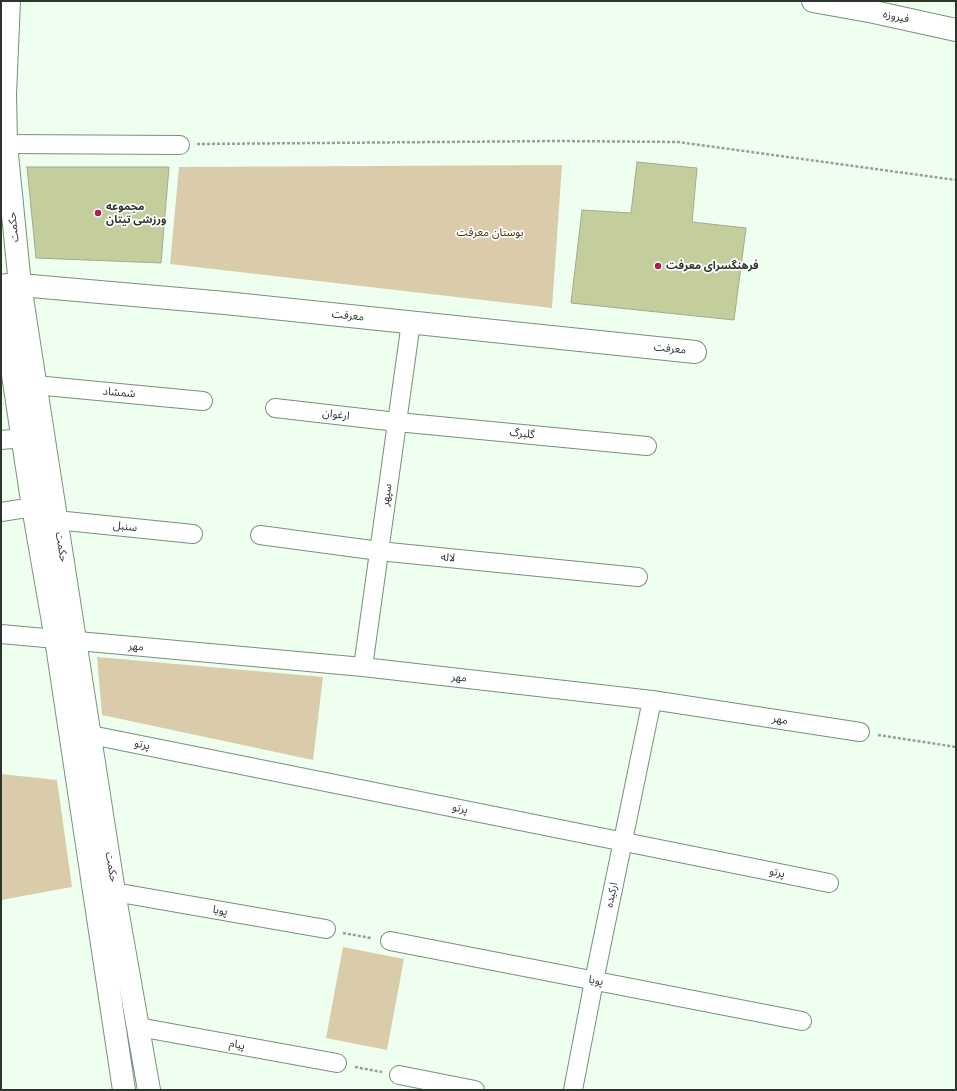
<!DOCTYPE html>
<meta charset="utf-8">
<style>
body{margin:0}
#map{position:relative;width:957px;height:1091px;overflow:hidden;background:#eefeef;font-family:"DM Sans",sans-serif}
canvas{display:block}
.frame{position:absolute;inset:0;border:2px solid #2b352b;pointer-events:none}
</style>
<div id="map">
<canvas width="957" height="1091"></canvas>
<div class="frame"></div>
</div>
<script>
const c = document.querySelector('canvas').getContext('2d');
c.lineJoin = 'round';
function fill(path, color) {
  c.fillStyle = color;
  c.fill(path, 'evenodd');
}
function toPath(rows) {
  const path = new Path2D();
  for (const r of rows) {
    path.moveTo(r[0], r[1]);
    for (let i = 2; i < r.length; i += 2) path.lineTo(r[i], r[i + 1]);
  }
  return path;
}
function strokePath(path, color, width, dash) {
  c.strokeStyle = color;
  c.lineWidth = width;
  c.lineCap = dash ? 'butt' : 'round';
  c.setLineDash(dash || []);
  c.stroke(path);
}
function write(font, color, halo, rows, align = 'center') {
  c.font = font + ' "DM Sans","Noto Sans Arabic",sans-serif';
  c.lineWidth = 3.5;
  c.setLineDash([]);
  c.textBaseline = 'middle';
  c.strokeStyle = halo;
  c.fillStyle = color;
  for (const [text, x, y, turn = 0] of rows) {
    c.save();
    c.translate(x, y);
    c.rotate((+turn || 0) * Math.PI / 180);
    c.textAlign = isNaN(turn) ? turn : align;
    if (halo) c.strokeText(text, 0, 0);
    c.fillText(text, 0, 0);
    c.restore();
  }
}
fill(toPath([
 [562,165,552,308,170,264,179,167],
 [97,657,323,677,313,760,102,715],
 [1,774,57,780,72,887,1,900],
 [343,947,404,959,387,1050,326,1038]
]), '#daccab');
const building = toPath([
 [637,162,697,168,692,222,746,228,734,320,571,303,582,210,631,213,637,162],
 [27,167,169,167,161,263,36,258,27,167]
]);
fill(building, '#c4ce9d');
strokePath(building, '#a4aa8c', 1);
const street = toPath([
 [6,144,180,145],
 [35,385,203,401],
 [275,408,397,422,647,446],
 [1,440,23,438],
 [1,512,33,507],
 [56,520,193,534],
 [260,535,379,551,638,577],
 [1,634,363,667,652,700,860,732],
 [363,667,411,322],
 [91,735,829,883],
 [114,892,326,929],
 [390,941,802,1021],
 [138,1027,337,1063],
 [399,1075,475,1090],
 [573,1090,594,981,652,700]
]);
const secondary = toPath([
 [9,1,5,94,6,144,20,285,114,892,149,1090],
 [813,1,874,12,956,30],
 [6,285,20,285,225,303,695,352],
 [1,296,33,507,56,639,124,1090]
]);
strokePath(street, '#799079', 20);
strokePath(secondary, '#799079', 24);
strokePath(toPath([
 [197,144,558,141,678,142,956,180],
 [878,735,956,747],
 [343,933,371,938],
 [355,1067,382,1072]
]), '#94a295', 2.5, [3, 2]);
strokePath(street, '#fff', 18);
strokePath(secondary, '#fff', 22);
for (const [x, y, r, color] of [
 [98,213,4,"#ac1d58"],
 [658,266,4,"#ac1d58"]
]) {
  const dot = new Path2D();
  dot.arc(x, y, r, 0, 2 * Math.PI);
  c.fillStyle = color;
  c.fill(dot);
  strokePath(dot, '#fff', 1.5);
}
write('11px', '#2b352b', '#fff', [
 ["فیروزه",896,17,12],
 ["حکمت",14,227,-96],
 ["معرفت",348,316,6],
 ["معرفت",670,349,6],
 ["شمشاد",119,393,5],
 ["ارغوان",336,415,7],
 ["گلبرگ",522,434,6],
 ["سپهر",387,495,-82],
 ["سنبل",125,527,6],
 ["حکمت",61,547,81],
 ["لاله",448,558,6],
 ["مهر",136,647,5],
 ["مهر",459,678,6],
 ["مهر",780,720,9],
 ["پرتو",142,745,11],
 ["پرتو",460,809,11],
 ["حکمت",111,867,81],
 ["پرتو",777,873,11],
 ["ارکیده",612,895,-78],
 ["پویا",220,911,10],
 ["پویا",596,981,11],
 ["پیام",237,1045,10]
]);
write('bold 11px', '#2b352b', '#fff', [
 ["مجموعه",106,207],
 ["ورزشی تیتان",106,220],
 ["فرهنگسرای معرفت",666,266]
], 'left');
write('11px', '#41330d', '#fff', [
 ["بوستان معرفت",490,233]
]);
</script>
